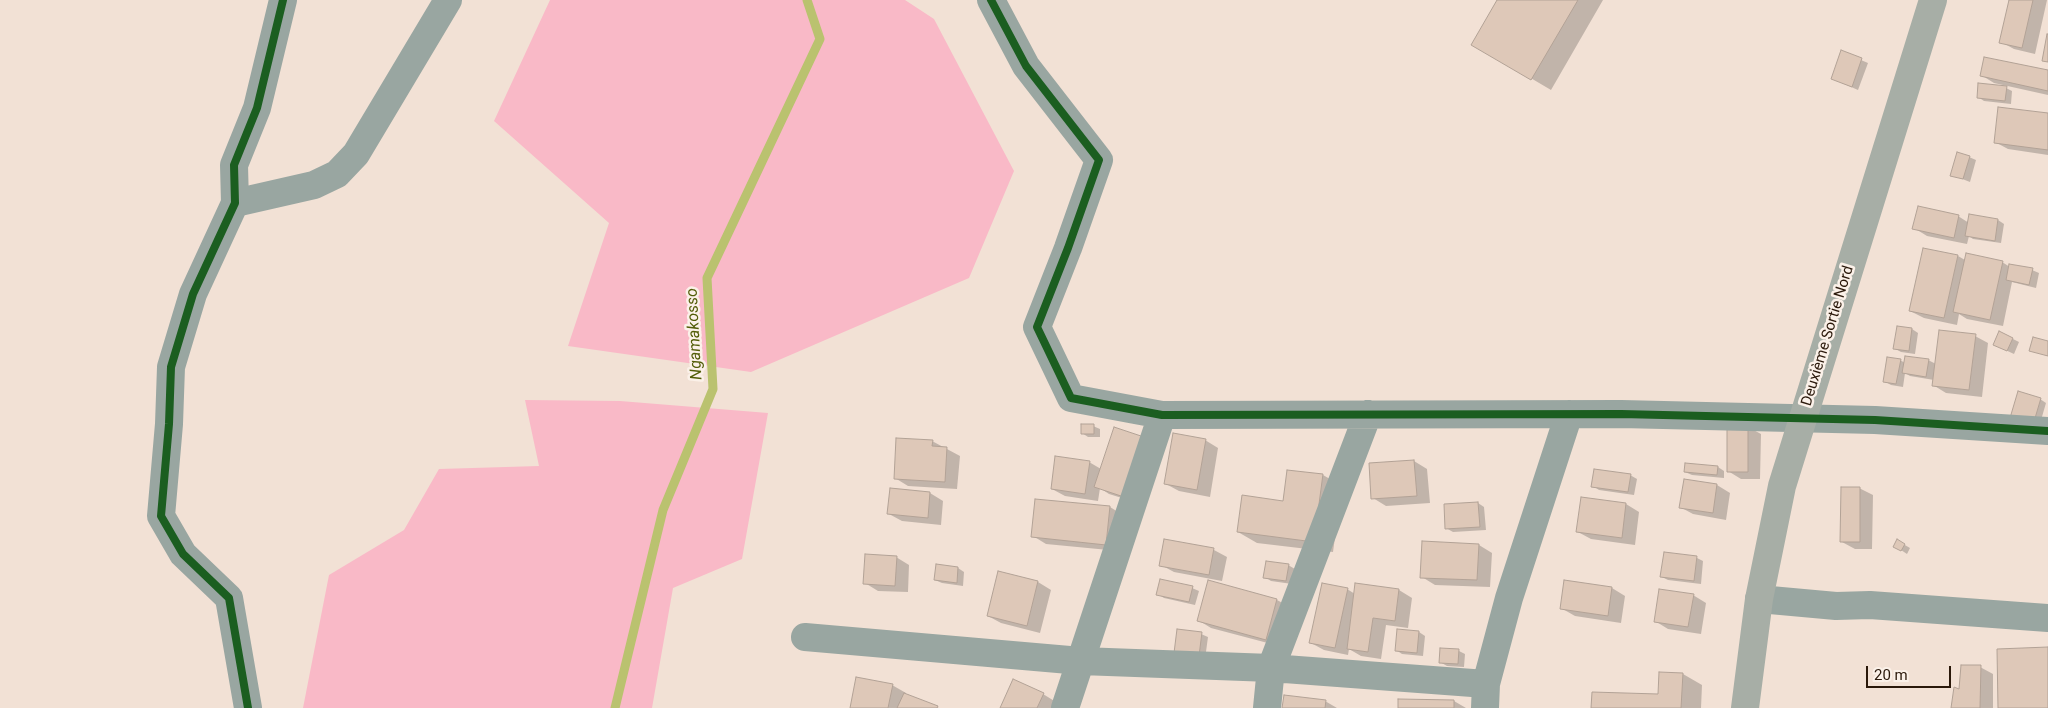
<!DOCTYPE html>
<meta charset="utf-8">
<style>
body{margin:0}
#map{position:relative;width:2048px;height:708px;overflow:hidden;background:#f2e1d5;font-family:Roboto,sans-serif}
canvas{display:block}
.scale{position:absolute;left:1866px;top:666px;width:85px;height:22px;box-sizing:border-box;border:2px solid #2a180a;border-top:0;padding-left:6px;font-size:15px;line-height:18px;white-space:nowrap;color:#2a180a;-webkit-text-stroke:4px #fbf1e9;paint-order:stroke}
</style>
<div id="map">
<canvas width="2048" height="708"></canvas>
<div class="scale">20 m</div>
</div>
<script>
const c = document.querySelector('canvas').getContext('2d');
c.lineJoin = 'round';
function fill(path, color) {
  c.fillStyle = color;
  c.fill(path, 'evenodd');
}
function toPath(rows) {
  const path = new Path2D();
  for (const r of rows) {
    path.moveTo(r[0], r[1]);
    for (let i = 2; i < r.length; i += 2) path.lineTo(r[i], r[i + 1]);
  }
  return path;
}
function strokePath(path, color, width, dash) {
  c.strokeStyle = color;
  c.lineWidth = width;
  c.lineCap = dash ? 'butt' : 'round';
  c.setLineDash(dash || []);
  c.stroke(path);
}
function write(font, color, halo, rows, align = 'center') {
  c.font = font + ' Roboto,sans-serif';
  c.lineWidth = 5;
  c.setLineDash([]);
  c.textBaseline = 'middle';
  c.strokeStyle = halo;
  c.fillStyle = color;
  for (const [text, x, y, turn = 0] of rows) {
    c.save();
    c.translate(x, y);
    c.rotate((+turn || 0) * Math.PI / 180);
    c.textAlign = isNaN(turn) ? turn : align;
    if (halo) c.strokeText(text, 0, 0);
    c.fillText(text, 0, 0);
    c.restore();
  }
}
fill(toPath([
 [550,0,905,0,934,19,1014,171,969,278,751,372,568,346,609,223,494,121],
 [525,400,620,401,768,413,742,559,673,588,652,708,303,708,329,575,404,530,439,469,539,466]
]), '#f9b9c7');
fill(toPath([
 [1498,0,1603,0,1551,90,1473,44],
 [2010,0,2047,0,2035,54,2014,49,2001,42],
 [1842,52,1868,63,1858,90,1833,79],
 [2048,72,2048,95,1994,83,1981,75],
 [2006,88,2012,91,2011,104,1984,101,1978,97],
 [2048,115,2048,155,2008,149,1995,142],
 [1969,157,1976,160,1970,182,1952,175],
 [1970,215,1998,220,2004,224,2001,243,1973,239,1969,236,1967,244,1927,236,1914,228,1958,216,1969,223],
 [1958,256,1965,260,2002,262,2010,267,2032,270,2039,273,2036,288,2012,282,2003,326,1967,319,1959,314,1957,325,1924,318,1910,311],
 [1912,329,1918,333,1915,354,1901,352,1894,348],
 [1975,336,1988,343,1982,397,1946,393,1933,385,1934,380,1910,376,1905,373,1903,387,1891,385,1884,381,1900,360,1905,363,1928,360,1936,364],
 [2013,339,2019,342,2014,354,2001,348],
 [2040,399,2046,403,2039,427,2018,421],
 [1093,426,1100,429,1100,437,1088,437,1082,433],
 [1748,427,1761,434,1760,479,1741,479,1728,471],
 [1205,440,1218,448,1210,497,1179,491,1166,484],
 [932,441,960,456,957,489,908,486,895,478],
 [1414,461,1427,469,1430,503,1386,506,1373,498,1370,464],
 [1089,462,1101,469,1138,503,1109,494,1100,488,1098,501,1065,496,1052,489],
 [1686,465,1718,467,1724,471,1724,478,1692,475,1685,472],
 [1323,475,1342,486,1333,552,1257,543,1238,532],
 [1630,475,1637,479,1634,495,1599,490,1593,486],
 [1685,480,1717,485,1730,493,1726,520,1693,514,1680,507],
 [1859,488,1873,495,1872,549,1855,549,1842,542],
 [891,490,930,493,943,501,941,525,902,521,889,514],
 [1478,503,1484,507,1486,530,1453,532,1446,528],
 [1626,504,1639,512,1635,545,1591,539,1578,532],
 [1110,507,1123,515,1119,551,1046,544,1033,536],
 [1165,541,1214,550,1227,557,1222,581,1174,572,1161,565],
 [1898,541,1910,548,1907,554,1895,546],
 [1424,542,1479,545,1492,553,1490,587,1435,585,1422,577],
 [1665,553,1697,558,1703,561,1701,584,1668,580,1662,577],
 [896,557,909,565,908,592,878,591,865,583],
 [1288,565,1295,569,1292,584,1271,581,1265,577],
 [958,568,964,572,963,586,942,583,935,580],
 [999,572,1038,582,1051,590,1040,633,1001,623,988,616],
 [1192,588,1199,591,1195,605,1164,598,1158,594],
 [1612,588,1625,596,1621,623,1575,616,1561,608],
 [1347,589,1355,594,1399,590,1412,598,1408,628,1386,625,1381,659,1361,656,1349,649,1348,655,1324,650,1311,643],
 [1693,595,1706,603,1701,634,1668,629,1655,621],
 [1277,600,1290,607,1279,646,1211,628,1198,620],
 [1419,632,1425,636,1423,656,1402,654,1396,650],
 [1201,634,1208,637,1205,659,1181,656],
 [1459,651,1465,654,1464,667,1447,666,1440,662],
 [1980,667,1993,674,1993,708,1953,708,1960,690],
 [1660,673,1683,674,1702,685,1701,708,1592,708,1659,696],
 [892,685,906,693,905,695,939,708,851,708],
 [1043,694,1056,702,1053,708,1003,708],
 [1399,700,1454,701,1466,708,1399,708],
 [1325,701,1337,708,1284,708]
]), '#0003');
strokePath(toPath([
 [615,708,663,510,713,389,707,278,820,39,807,0]
]), '#bac26f', 9);
const building = toPath([
 [1497,0,1578,0,1531,80,1471,45,1497,0],
 [2009,0,2033,0,2022,48,1999,43,2009,0],
 [2047,34,2048,34,2048,62,2042,61,2047,34],
 [1841,50,1862,58,1852,87,1831,79,1841,50],
 [1984,57,2048,70,2048,91,1980,76,1984,57],
 [1978,83,2007,86,2005,101,1977,98,1978,83],
 [1998,107,2048,113,2048,150,1994,143,1998,107],
 [1957,152,1970,156,1963,179,1950,176,1957,152],
 [1918,206,1959,215,1954,238,1912,229,1918,206],
 [1969,214,1998,219,1995,241,1965,236,1969,214],
 [1923,248,1958,255,1944,318,1909,311,1923,248],
 [1966,253,2003,261,1990,320,1953,312,1966,253],
 [2009,264,2033,268,2029,285,2006,280,2009,264],
 [1897,326,1912,328,1909,351,1893,349,1897,326],
 [1939,330,1976,334,1969,390,1932,386,1939,330],
 [1999,331,2013,338,2007,351,1993,345,1999,331],
 [2033,337,2048,341,2048,356,2029,351,2033,337],
 [1905,356,1929,359,1926,377,1902,373,1905,356],
 [1887,357,1901,359,1896,384,1883,382,1887,357],
 [2018,391,2041,398,2033,425,2010,418,2018,391],
 [1081,424,1094,424,1094,434,1081,434,1081,424],
 [1727,426,1748,426,1748,472,1727,472,1727,426],
 [1114,427,1144,437,1124,497,1094,487,1114,427],
 [1173,433,1206,439,1197,490,1164,484,1173,433],
 [896,438,933,440,932,446,947,447,945,482,894,479,896,438],
 [1055,456,1090,461,1085,494,1051,489,1055,456],
 [1414,460,1417,496,1371,499,1369,463,1414,460],
 [1685,463,1718,466,1717,475,1684,472,1685,463],
 [1594,469,1631,474,1628,492,1591,487,1594,469],
 [1287,470,1323,474,1314,542,1237,532,1242,495,1283,501,1287,470],
 [1684,479,1717,484,1713,513,1679,508,1684,479],
 [1841,487,1860,487,1860,542,1840,542,1841,487],
 [890,488,930,492,928,518,887,514,890,488],
 [1581,497,1626,503,1622,538,1576,532,1581,497],
 [1035,499,1110,506,1106,545,1031,537,1035,499],
 [1478,502,1480,527,1445,529,1444,504,1478,502],
 [1164,539,1214,548,1209,575,1159,566,1164,539],
 [1897,539,1905,544,1901,551,1893,547,1897,539],
 [1422,541,1479,544,1477,580,1420,578,1422,541],
 [1664,552,1697,556,1694,581,1660,577,1664,552],
 [865,554,897,556,895,586,863,584,865,554],
 [1266,561,1289,564,1286,581,1263,578,1266,561],
 [936,564,958,567,957,583,934,580,936,564],
 [998,571,1038,581,1027,626,987,616,998,571],
 [1160,579,1193,586,1189,602,1156,595,1160,579],
 [1208,580,1277,599,1266,640,1197,621,1208,580],
 [1564,580,1612,587,1608,616,1560,609,1564,580],
 [1322,583,1348,588,1335,648,1309,643,1322,583],
 [1355,583,1399,589,1395,621,1373,618,1368,652,1347,649,1355,583],
 [1659,589,1694,594,1688,627,1654,622,1659,589],
 [1177,629,1202,632,1199,656,1174,653,1177,629],
 [1397,629,1419,631,1417,653,1395,651,1397,629],
 [2048,647,2048,708,1998,708,1997,649,2048,647],
 [1440,648,1459,649,1458,664,1439,663,1440,648],
 [1961,665,1981,665,1980,708,1951,708,1954,687,1959,689,1961,665],
 [1659,672,1683,673,1681,708,1591,708,1592,692,1658,694,1659,672],
 [856,677,893,684,888,708,850,708,856,677],
 [1013,679,1044,693,1037,708,1000,708,1013,679],
 [904,693,938,706,937,708,897,708,904,693],
 [1284,695,1326,700,1325,708,1282,708,1284,695],
 [1398,699,1454,700,1454,708,1398,708,1398,699]
]);
fill(building, '#dec8b8');
strokePath(building, '#b2a296', 1);
strokePath(toPath([
 [991,0,1026,66,1099,160,1068,248,1037,327,1071,398,1162,415,1621,414,1875,420,2048,431],
 [235,203,314,185,337,174,356,154,448,0],
 [1759,599,1836,606,1870,605,2048,618],
 [805,637,1081,661,1271,668,1486,684],
 [248,708,229,598,183,554,161,516,169,424,171,367,193,294,235,203,234,165,257,108,283,0],
 [1065,708,1162,415],
 [1267,708,1271,668,1368,414],
 [1485,708,1486,684,1509,598,1569,414]
]), '#99a6a1', 28);
strokePath(toPath([
 [1745,708,1759,599,1782,486,1933,0]
]), '#a7aea6', 28);
strokePath(toPath([
 [991,0,1026,66,1099,160,1068,248,1037,327,1071,398,1162,415,1621,414,1875,420,2048,431],
 [248,708,229,598,183,554,161,516,169,424,171,367,193,294,235,203,234,165,257,108,283,0]
]), '#1b5e20', 8);
write('15px', '#2a180a', '#fbf1e9', [
 ["Deuxième Sortie Nord",1828,336,-73]
]);
write('italic 16px', '#525d08', '#fbf1e9', [
 ["Ngamakosso",695,334,-93]
]);
</script>
